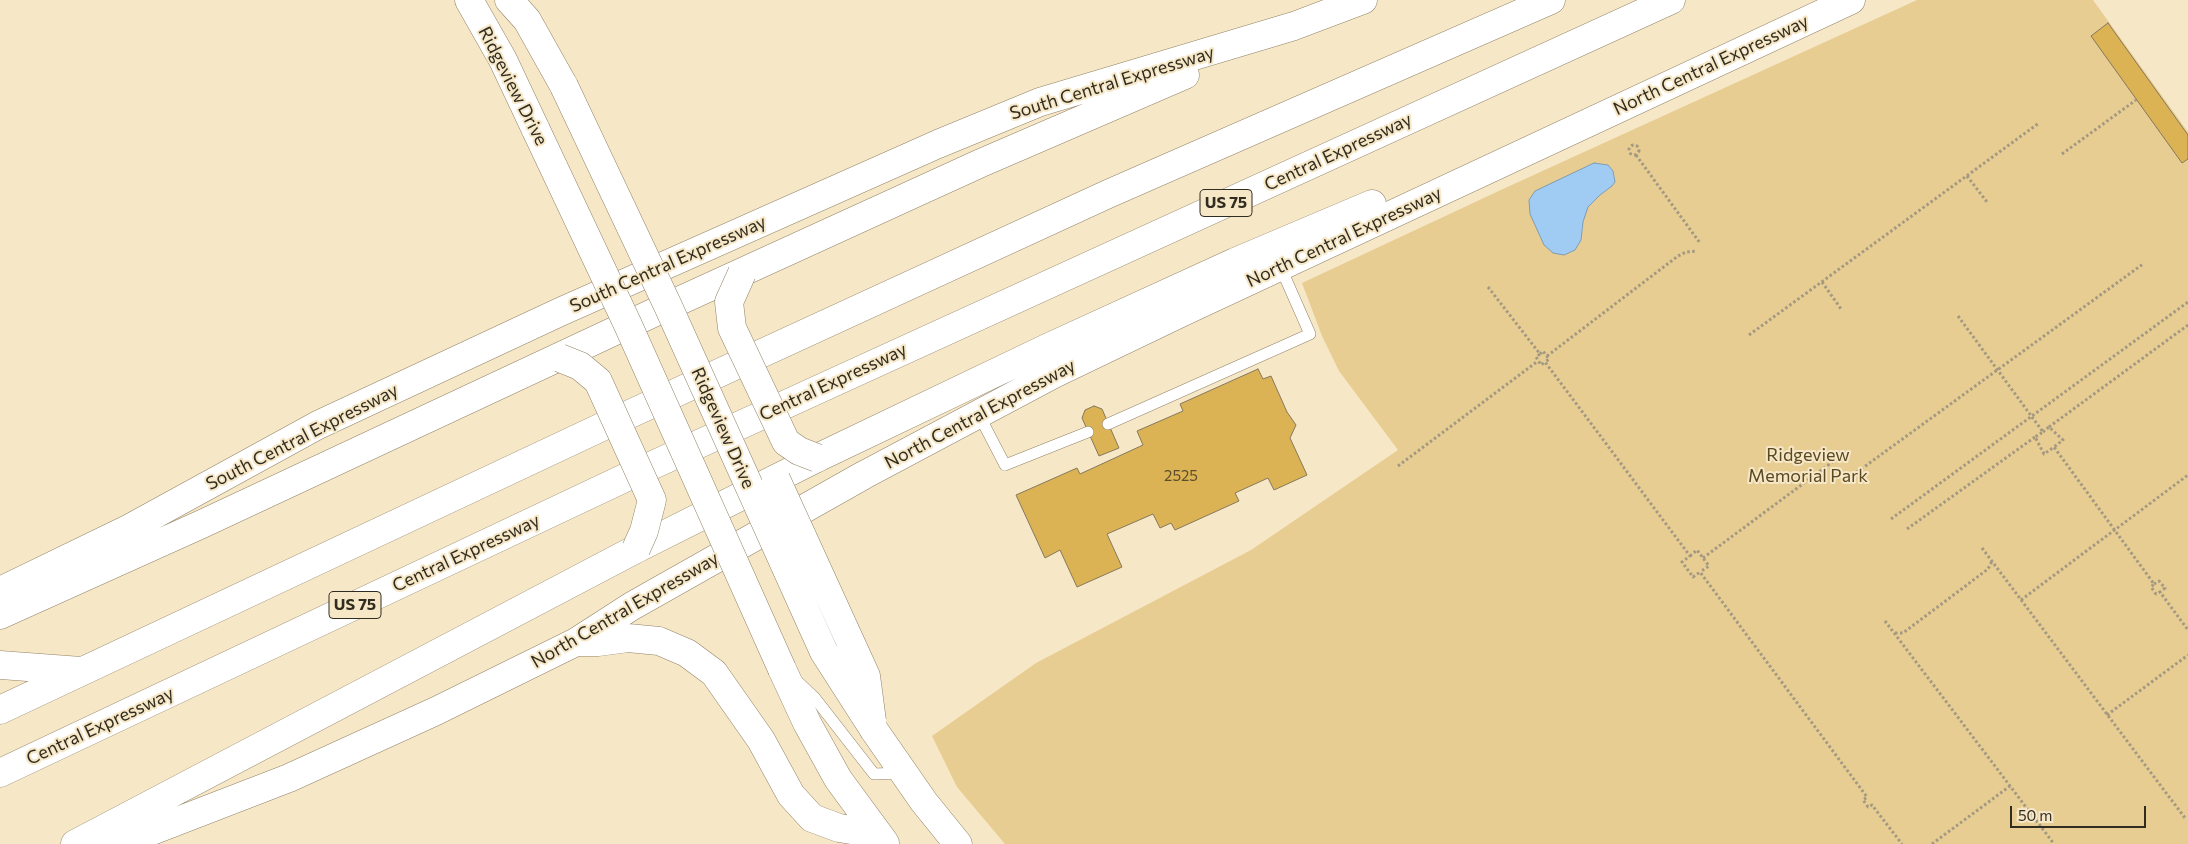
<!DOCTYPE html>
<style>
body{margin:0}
#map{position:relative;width:2188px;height:844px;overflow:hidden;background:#f6e7c7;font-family:Commissioner,sans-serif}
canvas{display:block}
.scale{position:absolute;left:2010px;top:806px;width:136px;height:22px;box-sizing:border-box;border:2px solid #312c20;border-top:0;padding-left:6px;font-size:15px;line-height:18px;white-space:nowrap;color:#312c20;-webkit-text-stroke:4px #f6e7c7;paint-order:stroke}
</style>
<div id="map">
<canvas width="2188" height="844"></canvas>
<div class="scale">50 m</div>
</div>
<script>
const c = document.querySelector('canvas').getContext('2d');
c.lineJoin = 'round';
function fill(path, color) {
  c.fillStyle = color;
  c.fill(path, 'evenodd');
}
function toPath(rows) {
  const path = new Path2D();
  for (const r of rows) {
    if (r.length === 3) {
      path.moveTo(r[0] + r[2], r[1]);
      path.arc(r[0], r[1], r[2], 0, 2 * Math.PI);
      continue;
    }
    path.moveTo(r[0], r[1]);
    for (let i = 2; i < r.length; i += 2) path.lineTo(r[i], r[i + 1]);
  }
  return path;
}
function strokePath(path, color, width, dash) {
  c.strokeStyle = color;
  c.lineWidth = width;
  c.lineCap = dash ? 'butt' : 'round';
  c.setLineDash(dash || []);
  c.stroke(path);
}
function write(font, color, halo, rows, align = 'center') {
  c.font = font + ' Commissioner,sans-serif';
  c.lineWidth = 4;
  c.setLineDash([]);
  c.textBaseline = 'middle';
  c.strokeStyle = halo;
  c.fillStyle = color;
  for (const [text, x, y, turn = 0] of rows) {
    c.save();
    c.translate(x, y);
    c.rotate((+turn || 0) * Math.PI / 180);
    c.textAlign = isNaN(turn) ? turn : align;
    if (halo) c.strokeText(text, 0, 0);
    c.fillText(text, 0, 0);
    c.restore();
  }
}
fill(toPath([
 [1917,0,2093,0,2188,132,2188,844,1005,844,957,787,932,736,1036,663,1251,550,1398,450,1339,371,1322,336,1302,283,1503,189]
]), '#e8cd93');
const water = toPath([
 [1594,163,1608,165,1613,171,1615,182,1612,186,1600,195,1588,207,1583,222,1581,240,1575,250,1564,255,1553,253,1544,245,1530,214,1529,200,1535,191,1594,163]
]);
fill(water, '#a0ccf4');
strokePath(water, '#7f9cb4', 1);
const building = toPath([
 [2108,23,2188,135,2188,159,2182,163,2091,36,2108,23],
 [1258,369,1263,379,1271,376,1287,412,1296,425,1290,438,1307,475,1274,490,1268,478,1235,493,1239,501,1175,530,1171,523,1160,528,1153,514,1107,534,1122,567,1077,587,1060,550,1045,558,1016,495,1077,468,1080,474,1143,445,1137,431,1183,411,1180,404,1258,369],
 [1094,406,1102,409,1119,448,1099,456,1082,418,1085,410,1094,406]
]);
fill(building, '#dbb254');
strokePath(building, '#85785c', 1);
const service = toPath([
 [979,415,1005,465,1088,432],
 [1108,424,1310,334,1280,266],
 [797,681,814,697,874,774,902,773]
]);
const secondary = toPath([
 [469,0,503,60,536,130],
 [509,0,527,20,564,86],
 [0,591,130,528,318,425,560,312,938,144,1040,102,1294,26,1363,0],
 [0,615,202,524,668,306,981,163,1185,75],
 [577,642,598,642,628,638,659,641,687,653,714,673,761,740,791,795,812,818,839,828,877,834],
 [782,669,807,723,838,779,885,843],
 [874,730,924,802,958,844],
 [75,844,636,549,817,458,1047,348,1235,262,1372,204],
 [118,844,289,778,436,711,576,642,632,606,864,475,1054,374,1183,312,1851,0]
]);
const motorway = toPath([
 [0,665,81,671],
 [0,710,606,425,1108,194,1551,0],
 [0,773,631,475,1671,0]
]);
strokePath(service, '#918367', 12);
strokePath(secondary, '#918367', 29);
strokePath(motorway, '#918367', 29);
strokePath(toPath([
 [1634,150,5],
 [2062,154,2136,100],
 [1636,155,1700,243],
 [1967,176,1987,202],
 [1822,282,1841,309],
 [1488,287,1540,354,1536,357,1541,365,1545,362,1690,556,1682,562,1693,577,1700,572,1867,797,1863,800,1868,807,1872,805,1902,844],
 [1958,316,2043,432,2035,437,2044,454,2054,447,2154,584,2151,587,2156,594,2160,592,2188,630],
 [1749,335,2039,123],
 [1540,354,1543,351,1549,359,1545,362],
 [1547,356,1678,256,1686,252,1697,251],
 [2049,427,2188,325],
 [2043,432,2049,427,2063,440,2054,447],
 [1398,466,1538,361],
 [1853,475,2143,264],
 [1891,519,2188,302],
 [1907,529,2035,437],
 [1982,548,2185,818],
 [1690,556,1697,550,1709,566,1700,572],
 [1703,558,1839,457],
 [2154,584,2159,581,2165,588,2160,592],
 [2021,600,2188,475],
 [1885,621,2054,844],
 [1895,633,1903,633,1988,569,1992,561],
 [2107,715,2188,655],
 [1932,844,2010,786]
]), '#a39880', 3, [2.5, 2.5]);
strokePath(service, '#fff', 11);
strokePath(secondary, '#fff', 28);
strokePath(motorway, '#fff', 28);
const secondaryBridge = toPath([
 [564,86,668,306,824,652,874,730],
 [536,130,628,325,782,669],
 [742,273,729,302,732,328,786,442,799,451,817,458],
 [560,358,580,366,598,381,652,500,644,531,636,549],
 [776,479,866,676,872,721]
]);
strokePath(secondaryBridge, '#918367', 29, []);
strokePath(secondaryBridge, '#fff', 28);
write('15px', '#5c4e2d', null, [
 ["2525",1181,476]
]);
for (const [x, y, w] of [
 [1226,203,52],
 [355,605,52]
]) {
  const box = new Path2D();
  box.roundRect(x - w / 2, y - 13.5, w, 27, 4);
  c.fillStyle = '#f6e7c7';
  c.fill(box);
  strokePath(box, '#312c20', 1);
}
write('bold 16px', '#312c20', null, [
 ["US 75",1226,203],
 ["US 75",355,605]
]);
write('18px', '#312c20', '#f6e7c7', [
 ["North Central Expressway",1711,65,-25],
 ["South Central Expressway",1112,83,-17],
 ["Ridgeview Drive",513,86,63],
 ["Central Expressway",1338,152,-25],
 ["North Central Expressway",1344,237,-25],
 ["South Central Expressway",668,264,-24],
 ["Central Expressway",833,382,-25],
 ["North Central Expressway",980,414,-28],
 ["Ridgeview Drive",723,428,66],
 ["South Central Expressway",302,437,-27],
 ["Central Expressway",466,553,-25],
 ["North Central Expressway",625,610,-30],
 ["Central Expressway",100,726,-25]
]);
write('18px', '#5a4821', '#f6e7c7', [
 ["Ridgeview",1808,455],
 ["Memorial Park",1808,476]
]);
</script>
